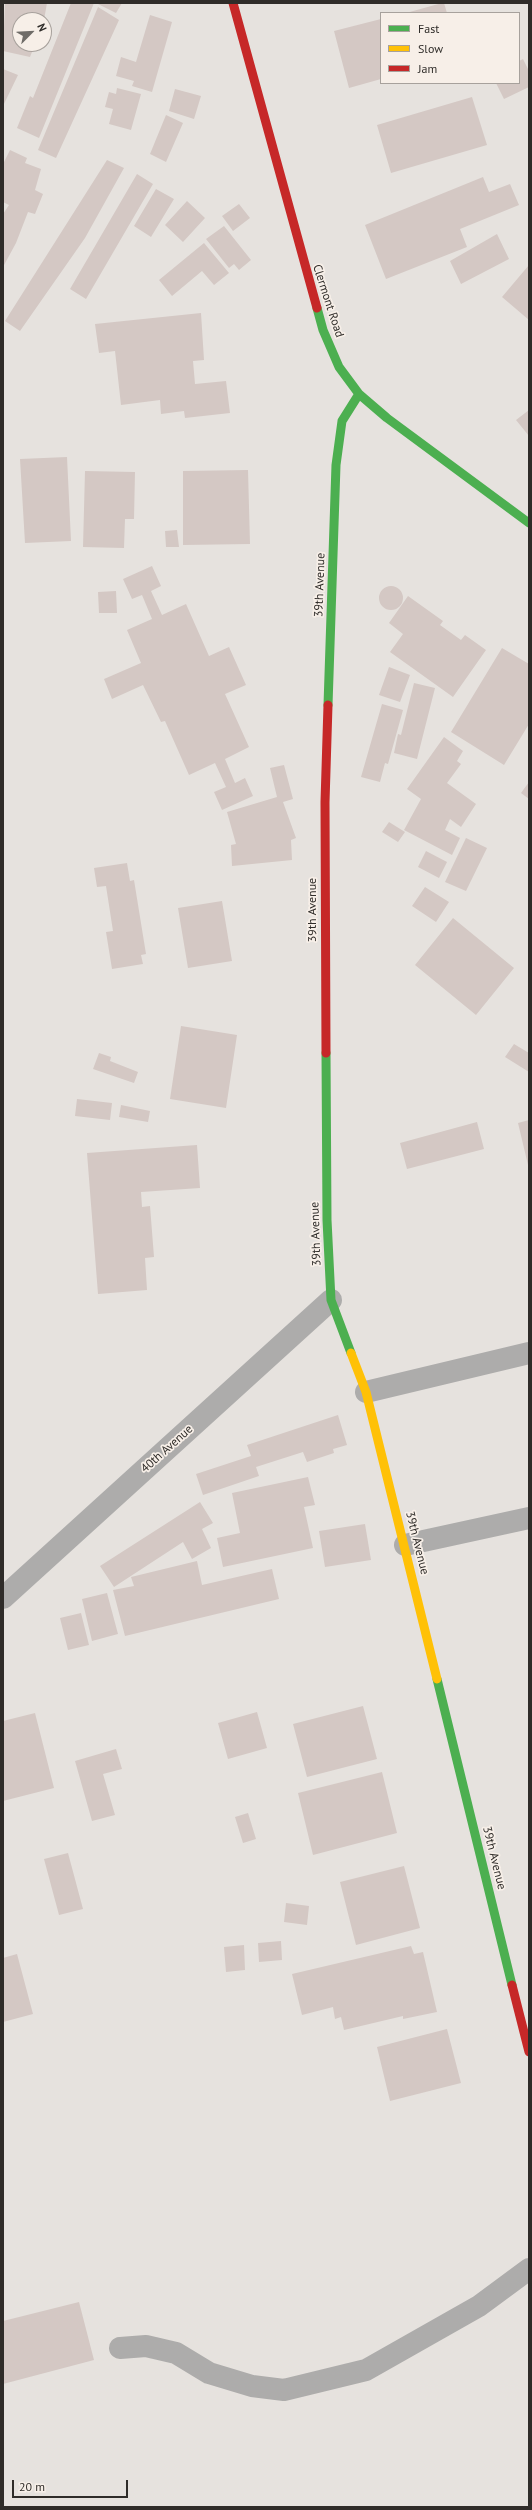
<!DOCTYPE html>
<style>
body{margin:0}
#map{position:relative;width:532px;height:2510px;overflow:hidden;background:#e6e2de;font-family:"PT Sans",sans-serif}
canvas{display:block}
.frame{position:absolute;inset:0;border:4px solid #2f2c29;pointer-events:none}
.legend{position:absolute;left:380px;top:12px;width:140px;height:72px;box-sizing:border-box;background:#f7efe8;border:1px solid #a7a19c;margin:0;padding:5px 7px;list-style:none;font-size:12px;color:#2f2c29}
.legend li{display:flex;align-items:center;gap:8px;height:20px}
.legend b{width:20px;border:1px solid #a7a19c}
.north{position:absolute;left:12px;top:12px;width:40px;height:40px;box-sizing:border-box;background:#f7efe8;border:1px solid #a7a19c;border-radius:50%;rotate:66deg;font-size:11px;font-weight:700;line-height:16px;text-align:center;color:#2f2c29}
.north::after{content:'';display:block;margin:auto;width:14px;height:18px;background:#6f6c68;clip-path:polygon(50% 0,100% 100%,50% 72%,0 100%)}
.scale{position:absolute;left:12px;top:2480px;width:116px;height:18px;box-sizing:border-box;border:2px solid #2f2c29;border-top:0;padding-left:5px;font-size:12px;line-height:14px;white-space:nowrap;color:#2f2c29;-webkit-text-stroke:3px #f7efe8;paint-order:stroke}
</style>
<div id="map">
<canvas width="532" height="2510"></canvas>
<div class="frame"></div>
<ul class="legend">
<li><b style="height:5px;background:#4caf50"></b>Fast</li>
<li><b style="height:5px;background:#ffc107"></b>Slow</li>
<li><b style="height:5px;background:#c62828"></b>Jam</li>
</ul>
<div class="north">N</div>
<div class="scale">20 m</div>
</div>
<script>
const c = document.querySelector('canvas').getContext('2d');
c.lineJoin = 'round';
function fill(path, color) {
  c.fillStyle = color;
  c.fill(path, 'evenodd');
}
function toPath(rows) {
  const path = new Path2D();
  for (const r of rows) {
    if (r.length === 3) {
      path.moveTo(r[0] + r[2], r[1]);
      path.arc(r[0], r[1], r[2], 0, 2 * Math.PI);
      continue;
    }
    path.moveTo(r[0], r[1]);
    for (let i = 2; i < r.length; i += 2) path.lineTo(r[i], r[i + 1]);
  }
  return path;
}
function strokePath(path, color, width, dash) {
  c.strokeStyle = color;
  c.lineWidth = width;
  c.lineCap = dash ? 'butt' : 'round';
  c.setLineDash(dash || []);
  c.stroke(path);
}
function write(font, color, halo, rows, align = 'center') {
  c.font = font + ' "PT Sans",sans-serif';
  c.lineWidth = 3.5;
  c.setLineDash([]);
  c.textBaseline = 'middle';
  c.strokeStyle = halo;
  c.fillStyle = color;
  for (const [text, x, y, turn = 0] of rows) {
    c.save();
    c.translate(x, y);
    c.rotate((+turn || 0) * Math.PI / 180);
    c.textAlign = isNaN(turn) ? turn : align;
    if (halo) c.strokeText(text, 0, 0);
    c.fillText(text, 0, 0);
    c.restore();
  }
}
fill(toPath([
 [5,3,47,3,44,20,20,20,20,44,35,44,30,57,3,51],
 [71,3,94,3,39,138,17,128,30,96,33,98],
 [96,3,122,3,116,13],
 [442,3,444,3,447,13,406,13],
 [98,7,119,20,56,158,38,150],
 [150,15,172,22,152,92,132,86,134,81,116,76,121,57,136,62],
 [381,19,381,79,349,88,334,31],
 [523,59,529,71,529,87,504,99,496,83,519,83,519,61],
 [3,69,18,75,3,106],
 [117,88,141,94,131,130,109,124,113,109,105,107,109,92,116,94],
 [175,89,201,96,194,119,169,111],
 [472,97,487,145,391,173,377,125],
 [166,115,183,123,166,162,150,154],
 [10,150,27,158,25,163,41,169,35,190,43,194,35,214,28,212,16,243,3,267,3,214,9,205,3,202,3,164],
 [107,160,124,168,85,238,20,331,5,321],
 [137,174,153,184,86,299,70,289],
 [483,177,489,192,510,184,519,205,460,229,467,247,386,279,365,225],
 [156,189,174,199,151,237,134,226],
 [187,201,205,218,183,242,165,225],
 [239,204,250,218,233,231,222,216],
 [224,226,251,260,239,270,234,264,229,268,206,239],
 [497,234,509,259,461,284,450,261],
 [204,243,229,273,214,285,202,271,172,296,159,280],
 [529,265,529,320,502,297],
 [201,313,204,360,193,361,195,384,226,381,230,413,185,418,184,411,161,414,160,400,121,405,115,351,99,353,95,324],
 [529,410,529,436,516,420],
 [67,457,71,541,25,543,20,459],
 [248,470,250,544,183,545,183,471],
 [85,471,135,472,134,519,125,519,124,548,83,547],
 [177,530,179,547,166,547,165,531],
 [152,566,161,586,151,591,162,615,186,604,209,656,229,647,246,685,225,694,249,747,225,759,235,783,245,778,253,796,222,810,214,792,226,787,215,763,189,775,165,721,161,722,143,685,112,699,104,679,141,663,127,630,152,619,142,595,132,599,123,579],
 [391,598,12],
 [116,591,117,613,99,613,98,592],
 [408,596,443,621,440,625,461,640,465,635,486,650,453,697,390,652,403,634,389,623],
 [502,648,529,664,529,724,504,765,451,732],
 [389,667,410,675,400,702,379,695],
 [414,683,435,688,417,759,394,753,398,734,401,735],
 [382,704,403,710,388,764,385,763,380,782,361,777],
 [444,737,463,751,457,761,461,764,447,783,476,804,461,827,450,819,445,830,460,838,452,855,404,830,421,799,407,789],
 [284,765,293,799,283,802,296,838,291,840,292,860,232,866,231,845,236,844,227,812,277,797,270,768],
 [529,782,529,799,521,793],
 [389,822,405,832,398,842,382,832],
 [466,838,487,848,466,891,445,882],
 [426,851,447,862,439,878,418,867],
 [127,863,130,881,134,880,146,954,141,955,143,964,112,969,106,932,113,931,106,886,97,887,94,868],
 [425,887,449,902,436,922,412,906],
 [222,901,232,961,188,968,178,908],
 [453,918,514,968,476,1015,415,965],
 [181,1026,237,1035,226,1108,170,1099],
 [514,1044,529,1053,529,1072,505,1057],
 [99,1053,111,1057,110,1061,138,1072,134,1083,93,1069],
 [77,1099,112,1103,110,1120,75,1116],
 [121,1105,150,1111,148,1122,119,1117],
 [529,1120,529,1165,528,1165,518,1123],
 [477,1122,484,1149,407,1169,400,1143],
 [197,1145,200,1188,141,1192,142,1207,150,1206,154,1257,145,1258,147,1290,98,1294,87,1153],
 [338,1415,347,1445,333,1449,334,1453,307,1462,303,1452,256,1467,259,1476,203,1495,196,1474,251,1456,247,1445],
 [308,1477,315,1505,304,1507,313,1548,223,1567,217,1538,240,1533,232,1493],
 [200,1502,213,1523,202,1529,211,1548,192,1559,183,1542,114,1587,100,1566],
 [365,1524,371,1560,325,1567,319,1531],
 [197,1561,202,1585,272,1569,279,1599,125,1636,113,1590,134,1586,131,1577],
 [107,1593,118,1634,92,1641,82,1599],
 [81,1613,89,1645,68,1650,60,1618],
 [363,1706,377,1759,307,1777,293,1724],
 [257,1712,267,1748,228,1759,218,1723],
 [35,1713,54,1788,3,1801,3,1721],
 [116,1749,122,1769,103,1774,115,1815,92,1821,75,1761],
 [382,1772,397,1833,313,1855,298,1793],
 [248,1813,256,1839,243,1843,235,1817],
 [68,1853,83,1909,59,1915,44,1859],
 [404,1866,420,1928,356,1945,340,1882],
 [286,1903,309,1906,307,1925,284,1922],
 [281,1941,282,1960,259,1962,258,1943],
 [244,1945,245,1970,226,1972,224,1947],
 [411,1946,414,1954,423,1952,437,2012,403,2019,403,2016,344,2030,341,2017,335,2019,333,2007,302,2015,292,1974],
 [17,1954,33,2014,3,2022,3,1958],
 [447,2029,461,2083,390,2101,377,2047],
 [79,2302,94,2360,3,2384,3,2321]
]), '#d4c8c4');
strokePath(toPath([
 [366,1392,529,1353],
 [405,1545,529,1518],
 [120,2348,146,2346,176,2353,209,2373,252,2386,284,2390,366,2370,479,2306,529,2269]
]), '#adacab', 22);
strokePath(toPath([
 [3,1598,331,1300]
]), '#adacab', 22);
strokePath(toPath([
 [317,308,323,330,339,367,359,394,387,418,529,523],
 [328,705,336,465,342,421,359,394],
 [326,1053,327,1220,331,1300,351,1353],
 [437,1679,512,1985]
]), '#4caf50', 9);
strokePath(toPath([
 [351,1353,366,1392,437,1679]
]), '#ffc107', 9);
strokePath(toPath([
 [233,3,317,308],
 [326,1053,325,802,328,705],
 [512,1985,529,2052]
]), '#c62828', 9);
write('12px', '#2f2c29', '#f7efe8', [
 ["Clermont Road",328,301,72],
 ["39th Avenue",320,585,-88],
 ["39th Avenue",313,910,-90],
 ["39th Avenue",316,1234,-92],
 ["40th Avenue",167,1449,-42],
 ["39th Avenue",417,1543,76],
 ["39th Avenue",494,1858,76]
]);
</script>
